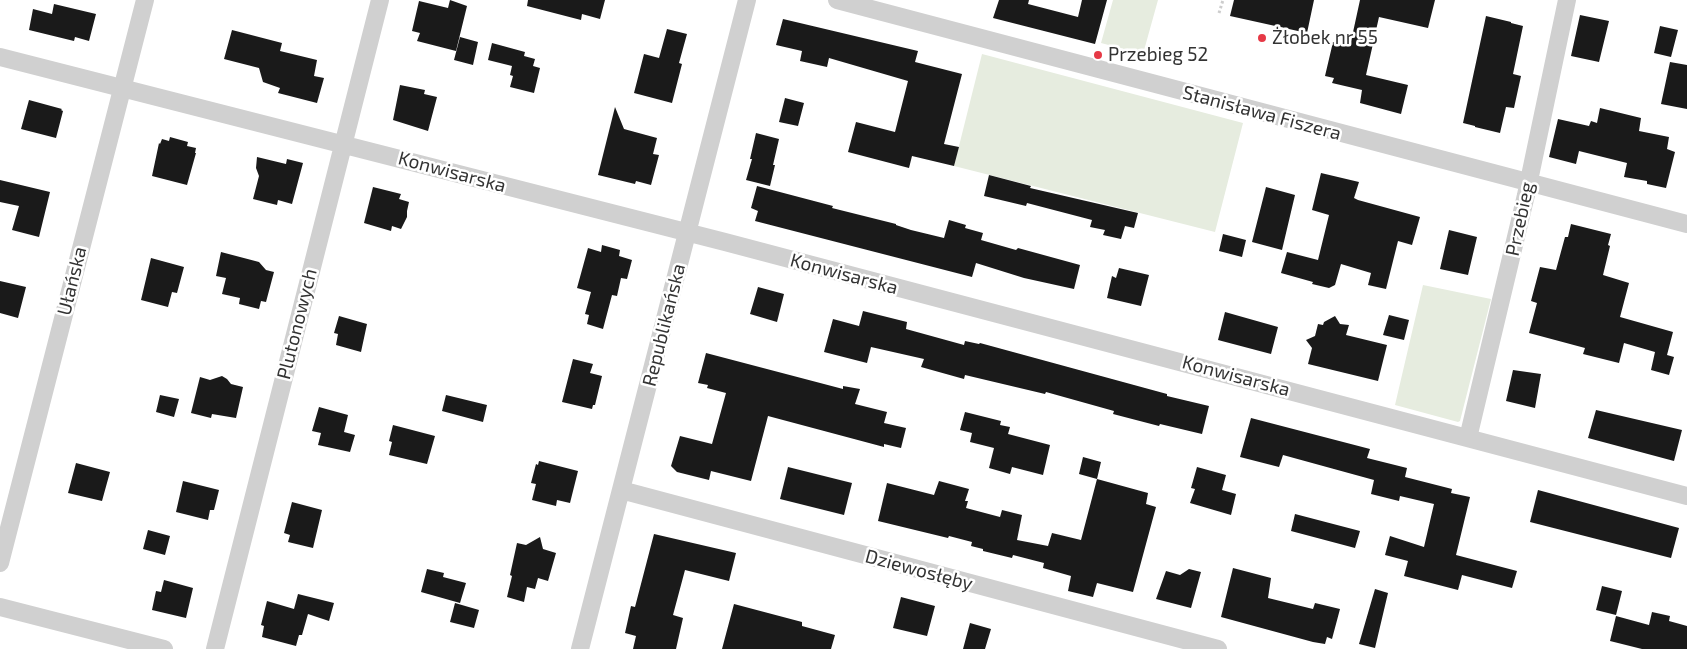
<!DOCTYPE html>
<meta charset="utf-8">
<style>
body{margin:0}
canvas{display:block;background:#fff}
</style>
<canvas width="1687" height="649"></canvas>
<script>
const c = document.querySelector('canvas').getContext('2d');
c.lineJoin = 'round';
function fill(path, color) {
  c.fillStyle = color;
  c.fill(path, 'evenodd');
}
function toPath(rows) {
  const path = new Path2D();
  for (const r of rows) {
    path.moveTo(r[0], r[1]);
    for (let i = 2; i < r.length; i += 2) path.lineTo(r[i], r[i + 1]);
  }
  return path;
}
function strokePath(path, color, width, dash) {
  c.strokeStyle = color;
  c.lineWidth = width;
  c.lineCap = dash ? 'butt' : 'round';
  c.setLineDash(dash || []);
  c.stroke(path);
}
function write(font, color, halo, rows, align = 'center') {
  c.font = font + ' "Exo 2",sans-serif';
  c.lineWidth = 5;
  c.setLineDash([]);
  c.textBaseline = 'middle';
  c.strokeStyle = halo;
  c.fillStyle = color;
  for (const [text, x, y, turn = 0] of rows) {
    c.save();
    c.translate(x, y);
    c.rotate((+turn || 0) * Math.PI / 180);
    c.textAlign = isNaN(turn) ? turn : align;
    if (halo) c.strokeText(text, 0, 0);
    c.fillText(text, 0, 0);
    c.restore();
  }
}
fill(toPath([
 [1113,0,1158,0,1143,54,1101,43],
 [982,54,1243,123,1215,232,954,166],
 [1423,285,1491,299,1460,421,1458,422,1395,405]
]), '#e6ecdf');
fill(toPath([
 [450,0,467,6,456,51,417,41,420,33,412,31,419,1,448,8],
 [528,0,605,0,600,19,582,14,581,20,527,6],
 [999,0,1029,0,1028,4,1078,17,1082,0,1107,0,1095,44,993,18],
 [1234,0,1314,0,1307,33,1230,16],
 [1360,0,1435,0,1428,28,1379,17,1366,75,1408,85,1401,114,1360,103,1362,90,1332,83,1334,78,1325,76,1333,42,1350,46],
 [54,4,96,14,89,41,75,37,74,41,29,30,33,9,52,14],
 [1580,15,1609,21,1599,62,1571,56],
 [1486,16,1511,22,1511,23,1523,26,1513,74,1521,76,1514,108,1506,107,1500,133,1475,127,1475,126,1463,123],
 [783,19,918,51,915,62,962,74,944,144,959,147,954,166,912,156,909,168,848,152,856,122,895,132,908,81,829,58,827,67,800,61,802,51,776,45],
 [1660,26,1678,30,1671,57,1654,53],
 [667,29,687,34,679,63,682,64,672,103,634,93,644,54,659,58],
 [232,30,282,43,280,51,317,60,314,76,324,78,317,103,278,93,280,88,263,82,259,68,224,59],
 [460,37,478,42,473,65,454,60],
 [492,43,525,52,524,56,535,59,533,66,540,68,534,93,510,87,513,76,510,75,512,66,488,60],
 [1670,62,1687,65,1687,109,1661,104],
 [400,85,425,90,424,94,437,97,428,131,393,120],
 [785,98,804,103,798,126,779,122],
 [29,100,62,109,61,110,63,111,56,138,21,129],
 [615,107,624,129,657,138,653,154,659,155,651,185,636,181,635,184,598,175],
 [1600,108,1641,118,1639,131,1669,137,1667,149,1675,152,1666,188,1647,184,1647,181,1624,177,1627,163,1579,151,1576,164,1549,157,1558,119,1589,126,1591,121,1597,123],
 [756,133,779,139,773,165,775,165,770,186,746,180,752,159,750,159],
 [170,137,188,142,187,146,196,148,195,153,196,153,187,185,152,176,159,143,160,144,162,139,169,141],
 [257,157,286,164,287,159,303,163,292,204,278,200,277,205,253,199,259,176,256,168],
 [1321,173,1359,182,1354,198,1358,200,1420,217,1412,245,1398,241,1386,289,1368,285,1371,273,1341,264,1335,285,1329,288,1312,284,1313,282,1281,273,1287,252,1318,260,1329,215,1312,210],
 [989,175,1031,186,1030,188,1138,213,1134,228,1125,226,1121,239,1103,235,1105,230,1090,227,1092,220,1027,203,1026,206,984,196],
 [0,180,50,192,39,237,12,230,19,206,0,202],
 [757,186,833,206,832,208,896,224,896,225,911,230,944,238,949,220,966,225,965,228,983,233,981,240,1016,250,1018,248,1080,265,1074,289,1024,278,976,263,972,277,755,221,758,211,751,208],
 [373,187,401,194,399,199,409,202,407,211,407,217,401,229,392,226,391,231,364,223],
 [1266,187,1295,195,1282,250,1252,242],
 [1571,224,1611,234,1608,245,1610,246,1603,275,1629,283,1620,317,1673,332,1667,355,1674,357,1669,375,1651,370,1655,352,1624,343,1619,363,1583,354,1585,348,1529,333,1537,303,1531,301,1540,267,1556,270,1565,237,1568,237],
 [1449,230,1477,237,1468,275,1440,269],
 [1223,234,1246,240,1242,257,1219,251],
 [602,245,620,250,619,256,632,260,627,279,621,278,617,296,612,295,603,329,587,324,589,315,585,314,591,292,577,288,588,248,601,252],
 [221,252,259,262,266,270,274,272,266,302,261,301,259,309,239,304,240,298,222,294,226,278,216,276],
 [151,258,184,267,177,293,172,292,168,307,141,300],
 [1119,268,1149,275,1141,306,1107,298,1112,276,1116,278],
 [0,281,26,287,18,318,0,313],
 [758,287,784,294,777,322,750,314],
 [863,311,907,322,906,329,964,345,965,341,979,344,980,343,1167,394,1167,396,1209,406,1202,434,1160,424,1159,426,1113,414,1114,411,1046,392,1045,394,965,375,964,379,921,367,924,359,871,347,867,363,824,352,833,319,859,326],
 [1225,312,1278,327,1271,354,1218,340],
 [1389,315,1409,320,1404,340,1383,335],
 [339,316,367,324,361,352,336,345,338,334,334,333],
 [1335,316,1340,324,1349,325,1346,335,1387,345,1378,381,1308,364,1312,348,1306,340,1315,336,1318,324,1323,325,1324,322],
 [706,353,843,389,843,386,860,389,855,404,887,412,884,423,906,428,901,448,884,444,884,447,768,416,751,481,711,471,709,480,677,472,671,466,680,436,712,444,726,393,707,388,708,385,698,383],
 [573,359,593,364,590,373,602,376,595,405,593,405,592,409,562,402],
 [1513,370,1541,374,1535,408,1506,401],
 [222,376,227,379,231,384,243,387,236,418,212,414,211,418,191,413,200,377,210,380],
 [160,395,179,399,174,417,156,412],
 [446,395,487,405,483,422,442,411],
 [319,407,348,415,344,432,355,435,350,452,318,445,321,433,312,431],
 [1596,410,1682,430,1674,461,1588,438],
 [965,412,1001,421,1000,425,1010,427,1008,434,1050,445,1043,475,1012,467,1010,474,989,468,994,448,970,442,972,433,960,430],
 [1251,418,1370,449,1367,458,1407,468,1405,477,1452,489,1451,493,1470,497,1456,555,1517,571,1512,588,1462,575,1458,590,1404,576,1408,561,1385,555,1390,536,1424,547,1434,504,1400,496,1399,501,1371,494,1374,480,1283,455,1279,467,1240,457],
 [393,425,435,436,427,464,389,455,392,442,389,441],
 [1083,457,1101,462,1097,479,1079,474],
 [539,461,578,471,570,503,557,500,556,506,532,500,536,484,531,483,536,464,538,465],
 [76,463,110,472,102,501,68,493],
 [788,467,852,483,844,515,780,499],
 [1197,467,1226,475,1222,490,1236,494,1231,515,1190,503,1195,489,1191,488],
 [1097,479,1148,493,1146,504,1156,507,1133,592,1097,583,1093,597,1068,591,1071,576,1043,568,1044,563,1013,555,1012,558,983,551,983,549,971,546,972,542,949,536,948,538,878,521,887,483,934,495,939,481,969,489,965,501,968,501,966,508,1000,517,1002,510,1022,515,1017,540,1048,546,1052,533,1081,540],
 [183,481,219,490,214,510,210,510,208,520,176,512],
 [1538,490,1679,528,1671,558,1530,522],
 [292,502,322,510,313,548,288,542,290,535,284,533],
 [1295,514,1360,531,1355,548,1291,531],
 [148,530,170,536,165,555,143,549],
 [654,534,736,553,729,581,685,570,673,615,683,618,676,649,633,649,636,636,625,633,631,606,635,607],
 [540,537,543,549,556,553,548,581,538,578,535,589,527,587,524,602,507,597,512,576,510,575,517,543,526,545],
 [1233,568,1271,578,1268,598,1313,609,1315,603,1340,609,1332,639,1327,637,1325,644,1313,642,1221,617],
 [427,569,444,573,443,577,466,583,460,603,421,592],
 [1189,569,1201,572,1191,608,1156,599,1166,571,1180,575],
 [164,580,193,588,186,618,152,610,156,591,161,592],
 [1602,586,1622,591,1616,615,1596,610],
 [1375,589,1388,593,1375,648,1359,644],
 [298,594,334,603,329,621,308,614,302,635,299,635,296,646,262,637,264,626,261,625,267,601,294,609],
 [901,597,935,606,927,636,893,628],
 [455,603,479,610,474,628,450,622],
 [734,604,802,622,802,626,835,635,831,649,722,649],
 [1652,612,1670,616,1669,621,1687,626,1687,649,1642,649,1610,641,1616,616,1649,625],
 [970,623,991,629,985,649,963,649]
]), '#1a1a1a');
strokePath(toPath([
 [1219,13,1223,0]
]), '#cdcdcd', 3, [2.5, 2.5]);
strokePath(toPath([
 [837,0,1687,224],
 [0,57,725,242,1687,496],
 [1468,438,1526,195,1567,0],
 [621,490,1218,649],
 [0,563,145,0],
 [0,607,164,649],
 [215,649,380,0],
 [580,649,747,0]
]), '#d0d0d0', 18);
for (const [x, y, r, color] of [
 [1262,38,5,"#e63946"],
 [1098,55,5,"#e63946"]
]) {
  const dot = new Path2D();
  dot.arc(x, y, r, 0, 2 * Math.PI);
  c.fillStyle = color;
  c.fill(dot);
  strokePath(dot, '#fff', 2);
}
write('19px', '#333', '#fff', [
 ["Żłobek nr 55",1272,38],
 ["Przebieg 52",1108,55]
], 'left');
write('19px', '#333', '#fff', [
 ["Stanisława Fiszera",1262,113,15],
 ["Konwisarska",452,172,15],
 ["Przebieg",1520,219,-78],
 ["Konwisarska",844,274,15],
 ["Ułańska",72,281,-76],
 ["Plutonowych",297,324,-76],
 ["Republikańska",664,325,-76],
 ["Konwisarska",1236,376,15],
 ["Dziewosłęby",919,570,15]
]);
</script>
